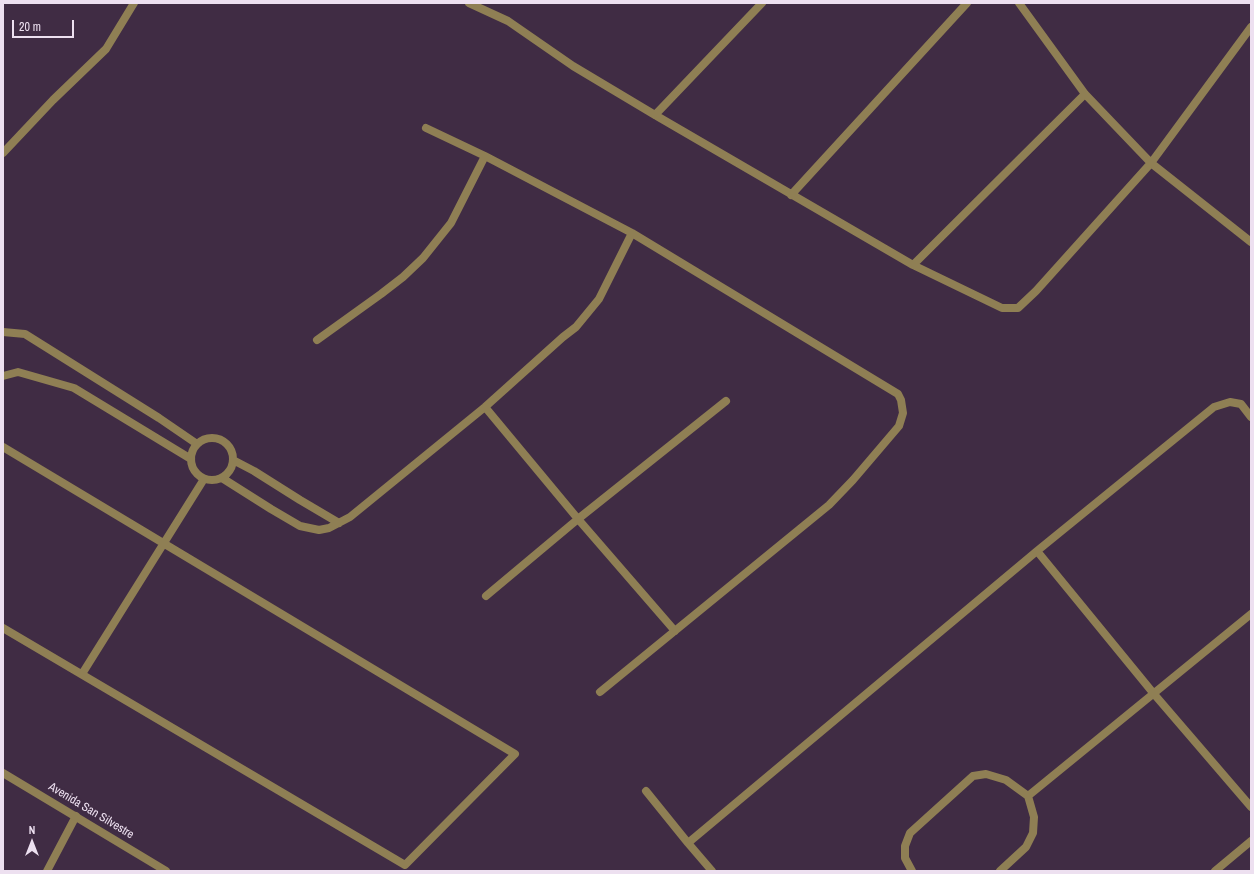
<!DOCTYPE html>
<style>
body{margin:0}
#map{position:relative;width:1254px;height:874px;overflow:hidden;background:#402c44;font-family:"Archivo Narrow",sans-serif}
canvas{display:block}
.frame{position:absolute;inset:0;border:4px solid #ede0f0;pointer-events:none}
.north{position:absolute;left:12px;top:822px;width:40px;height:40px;-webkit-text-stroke:3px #402c44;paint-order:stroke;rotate:0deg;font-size:11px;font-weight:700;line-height:16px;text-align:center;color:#ede0f0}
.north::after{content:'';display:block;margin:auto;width:14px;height:18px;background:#ede0f0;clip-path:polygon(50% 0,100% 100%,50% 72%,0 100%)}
.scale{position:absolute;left:12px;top:20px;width:62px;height:18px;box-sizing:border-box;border:2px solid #ede0f0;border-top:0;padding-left:5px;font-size:12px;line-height:14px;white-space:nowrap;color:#ede0f0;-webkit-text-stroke:3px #402c44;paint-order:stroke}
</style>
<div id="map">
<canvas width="1254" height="874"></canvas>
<div class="frame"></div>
<div class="north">N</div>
<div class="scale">20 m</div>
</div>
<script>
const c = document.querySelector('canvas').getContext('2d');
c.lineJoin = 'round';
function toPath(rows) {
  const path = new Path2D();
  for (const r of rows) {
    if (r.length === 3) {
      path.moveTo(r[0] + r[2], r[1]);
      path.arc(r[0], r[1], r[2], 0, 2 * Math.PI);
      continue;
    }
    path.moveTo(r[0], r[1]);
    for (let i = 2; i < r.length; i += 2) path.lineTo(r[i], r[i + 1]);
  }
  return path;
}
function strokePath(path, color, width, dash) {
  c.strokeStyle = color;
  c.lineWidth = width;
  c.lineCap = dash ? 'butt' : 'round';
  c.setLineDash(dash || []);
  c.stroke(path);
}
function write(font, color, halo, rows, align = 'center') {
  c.font = font + ' "Archivo Narrow",sans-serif';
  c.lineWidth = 3.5;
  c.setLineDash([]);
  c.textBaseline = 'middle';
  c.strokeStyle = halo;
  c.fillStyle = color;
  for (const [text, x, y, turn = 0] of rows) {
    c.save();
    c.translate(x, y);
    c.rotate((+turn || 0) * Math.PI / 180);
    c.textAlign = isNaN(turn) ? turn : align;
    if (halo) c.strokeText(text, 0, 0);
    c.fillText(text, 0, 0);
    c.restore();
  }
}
strokePath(toPath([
 [47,871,76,816]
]), '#8f7f54', 8);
strokePath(toPath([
 [469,3,508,21,573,66,655,115,913,265,1002,308,1018,308,1036,291,1151,163,1251,27],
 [1019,3,1085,94,1151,163,1251,242],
 [655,115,762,3],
 [426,128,485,156,632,233,898,394,901,400,903,413,899,426,853,480,829,505,600,692],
 [3,153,53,100,106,49,134,3],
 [791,195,967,3],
 [913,265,1085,94],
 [3,332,25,334,159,418,197,444],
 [317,340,381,294,403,277,423,258,451,223,485,156],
 [3,376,18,372,74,388,191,459],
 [485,407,578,519,675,631],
 [212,459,21],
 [3,447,515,754,405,865,3,628],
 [233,460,254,471,300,500,339,523],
 [222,478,271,509,300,526,319,530,329,528,350,517,485,407,563,337,576,327,599,299,632,233],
 [1037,551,1154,694,1251,807],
 [486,596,578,519,726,401],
 [82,674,204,479],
 [646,791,688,843,712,871],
 [688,843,1037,551,1214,407,1230,402,1241,404,1251,417],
 [912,871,905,858,905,846,910,833,973,776,986,774,1006,780,1028,796],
 [1000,871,1026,847,1033,833,1034,817,1028,796,1251,614],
 [1215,871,1251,841]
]), '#8f7f54', 8);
strokePath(toPath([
 [3,773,166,871]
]), '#8f7f54', 8);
write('12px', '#ede0f0', '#402c44', [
 ["Avenida San Silvestre",91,811,31]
]);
</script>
